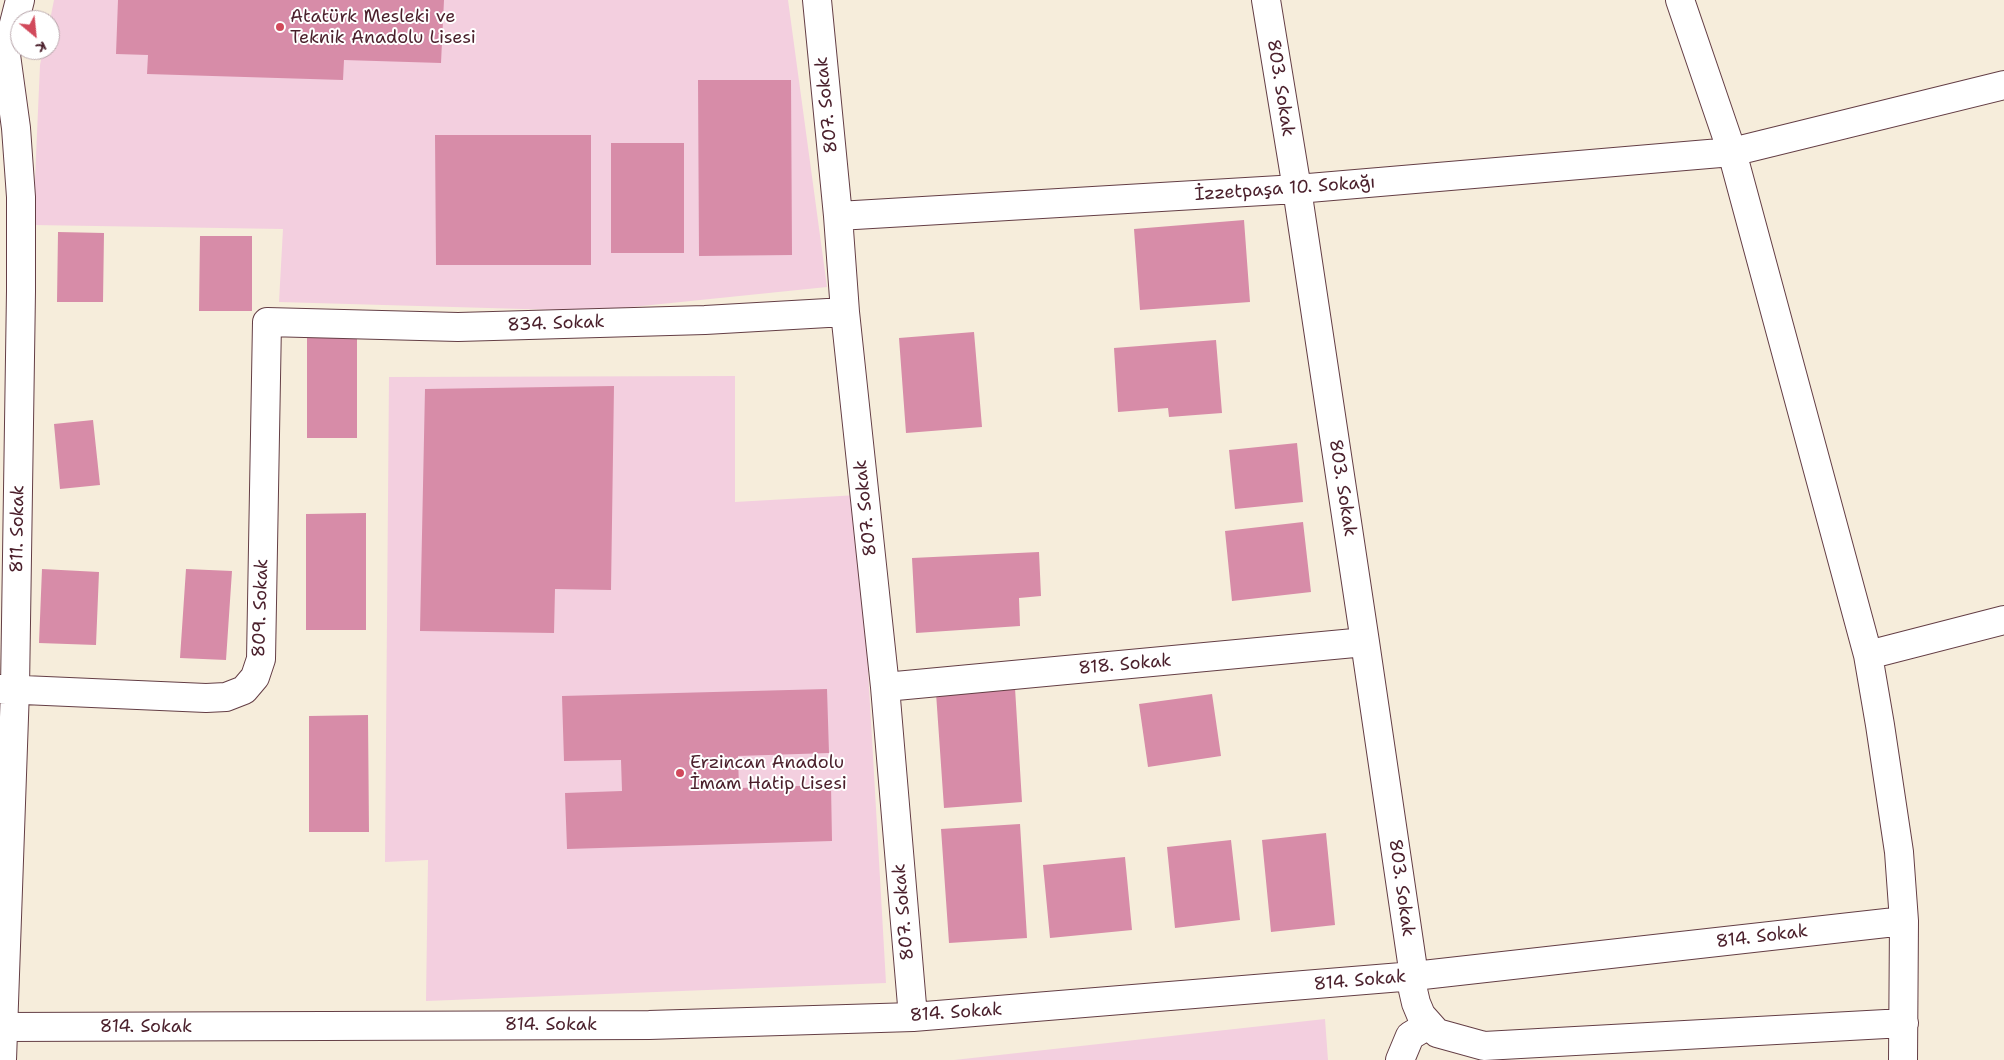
<!DOCTYPE html>
<meta charset="utf-8">
<style>
body{margin:0}
#map{position:relative;width:2004px;height:1060px;overflow:hidden;background:#f6eddb;font-family:"Shantell Sans",sans-serif}
canvas{display:block}
.north{position:absolute;left:10px;top:10px;width:50px;height:50px;box-sizing:border-box;background:#fff;border:1px solid #b7a5aa;border-radius:50%;rotate:152deg;font-size:14px;font-weight:700;line-height:20px;text-align:center;color:#4a1f2b}
.north::after{content:'';display:block;margin:auto;width:18px;height:22px;background:#d1495b;clip-path:polygon(50% 0,100% 100%,50% 72%,0 100%)}
</style>
<div id="map">
<canvas width="2004" height="1060"></canvas>
<div class="north">K</div>
</div>
<script>
const c = document.querySelector('canvas').getContext('2d');
c.lineJoin = 'round';
function fill(path, color) {
  c.fillStyle = color;
  c.fill(path, 'evenodd');
}
function toPath(rows) {
  const path = new Path2D();
  for (const r of rows) {
    path.moveTo(r[0], r[1]);
    for (let i = 2; i < r.length; i += 2) path.lineTo(r[i], r[i + 1]);
  }
  return path;
}
function strokePath(path, color, width, dash) {
  c.strokeStyle = color;
  c.lineWidth = width;
  c.lineCap = dash ? 'butt' : 'round';
  c.setLineDash(dash || []);
  c.stroke(path);
}
function write(font, color, halo, rows, align = 'center') {
  c.font = font + ' "Shantell Sans",sans-serif';
  c.lineWidth = 4;
  c.setLineDash([]);
  c.textBaseline = 'middle';
  c.strokeStyle = halo;
  c.fillStyle = color;
  for (const [text, x, y, turn = 0] of rows) {
    c.save();
    c.translate(x, y);
    c.rotate((+turn || 0) * Math.PI / 180);
    c.textAlign = isNaN(turn) ? turn : align;
    if (halo) c.strokeText(text, 0, 0);
    c.fillText(text, 0, 0);
    c.restore();
  }
}
fill(toPath([
 [54,0,788,0,827,287,593,311,279,302,283,229,33,225,40,65,43,50,50,50,50,20],
 [735,376,735,502,858,495,886,983,426,1001,428,860,385,862,389,377],
 [1325,1019,1328,1060,954,1060]
]), '#f3cfdf');
fill(toPath([
 [118,0,444,0,441,63,344,60,343,80,147,74,148,55,116,54],
 [698,80,791,80,792,255,699,256],
 [435,135,591,135,591,265,436,265],
 [611,143,684,143,684,253,611,253],
 [1244,220,1250,302,1140,310,1134,229],
 [58,232,104,233,103,302,57,302],
 [200,236,252,236,252,311,199,311],
 [974,332,982,427,906,433,899,338],
 [307,337,357,337,357,438,307,438],
 [1216,340,1222,413,1169,417,1168,408,1118,412,1114,348],
 [614,386,611,590,555,589,554,633,420,631,425,389],
 [93,420,100,485,60,489,54,424],
 [1297,443,1303,502,1235,509,1229,450],
 [366,513,366,630,306,630,306,514],
 [1303,522,1311,592,1232,601,1225,531],
 [1039,552,1041,596,1019,598,1020,626,916,633,912,558],
 [42,569,99,572,96,645,39,643],
 [186,569,232,571,226,660,180,658],
 [1015,688,1022,802,944,808,936,693],
 [827,689,829,753,738,756,739,788,831,785,832,841,567,849,565,793,622,791,621,760,564,761,562,696],
 [1212,694,1221,756,1148,767,1139,704],
 [368,715,369,832,309,832,309,716],
 [1020,824,1027,938,949,943,941,829],
 [1326,833,1335,925,1271,932,1262,840],
 [1231,840,1240,920,1175,928,1167,847],
 [1125,857,1132,930,1050,938,1043,865]
]), '#d78ca8');
const minor = toPath([
 [817,0,838,216,845,312,885,687,913,1017],
 [1266,0,1297,189,1365,642,1414,976,1413,990,1416,1003,1421,1015,1437,1033,1484,1046,1904,1023],
 [1680,0,1732,152,1868,655,1880,725,1899,852,1904,921,1903,1060],
 [838,216,1297,189,1732,152,2004,85],
 [1868,655,2004,620],
 [885,687,1365,642],
 [0,689,206,698,226,697,244,690,255,677,261,659,267,322,458,327,705,320,845,312],
 [3,1027,649,1025,913,1017,1414,976,1904,921],
 [2,1060,15,689,21,291,21,197,16,128,6,55,20,0],
 [1400,1060,1410,1036,1428,1025]
]);
strokePath(minor, '#643e45', 30);
strokePath(minor, '#fff', 28);
for (const [x, y, r, color] of [
 [280,27,5,"#d1495b"],
 [680,773,5,"#d1495b"]
]) {
  const dot = new Path2D();
  dot.arc(x, y, r, 0, 2 * Math.PI);
  c.fillStyle = color;
  c.fill(dot);
  strokePath(dot, '#fff', 2);
}
write('18px', '#4a1f2b', '#fff', [
 ["Atatürk Mesleki ve",290,17],
 ["Teknik Anadolu Lisesi",290,38],
 ["Erzincan Anadolu",690,763],
 ["İmam Hatip Lisesi",690,784]
], 'left');
write('18px', '#4a1f2b', '#fff', [
 ["803. Sokak",1280,88,81],
 ["807. Sokak",827,105,-96],
 ["İzzetpaşa 10. Sokağı",1285,189,-4],
 ["834. Sokak",556,324,-2],
 ["803. Sokak",1342,488,81],
 ["807. Sokak",866,508,-96],
 ["811. Sokak",18,529,-89],
 ["809. Sokak",261,608,-88],
 ["818. Sokak",1125,665,-5],
 ["803. Sokak",1401,888,82],
 ["807. Sokak",904,912,-95],
 ["814. Sokak",1762,937,-7],
 ["814. Sokak",1360,981,-5],
 ["814. Sokak",956,1013,-4],
 ["814. Sokak",551,1025],
 ["814. Sokak",146,1027]
]);
</script>
